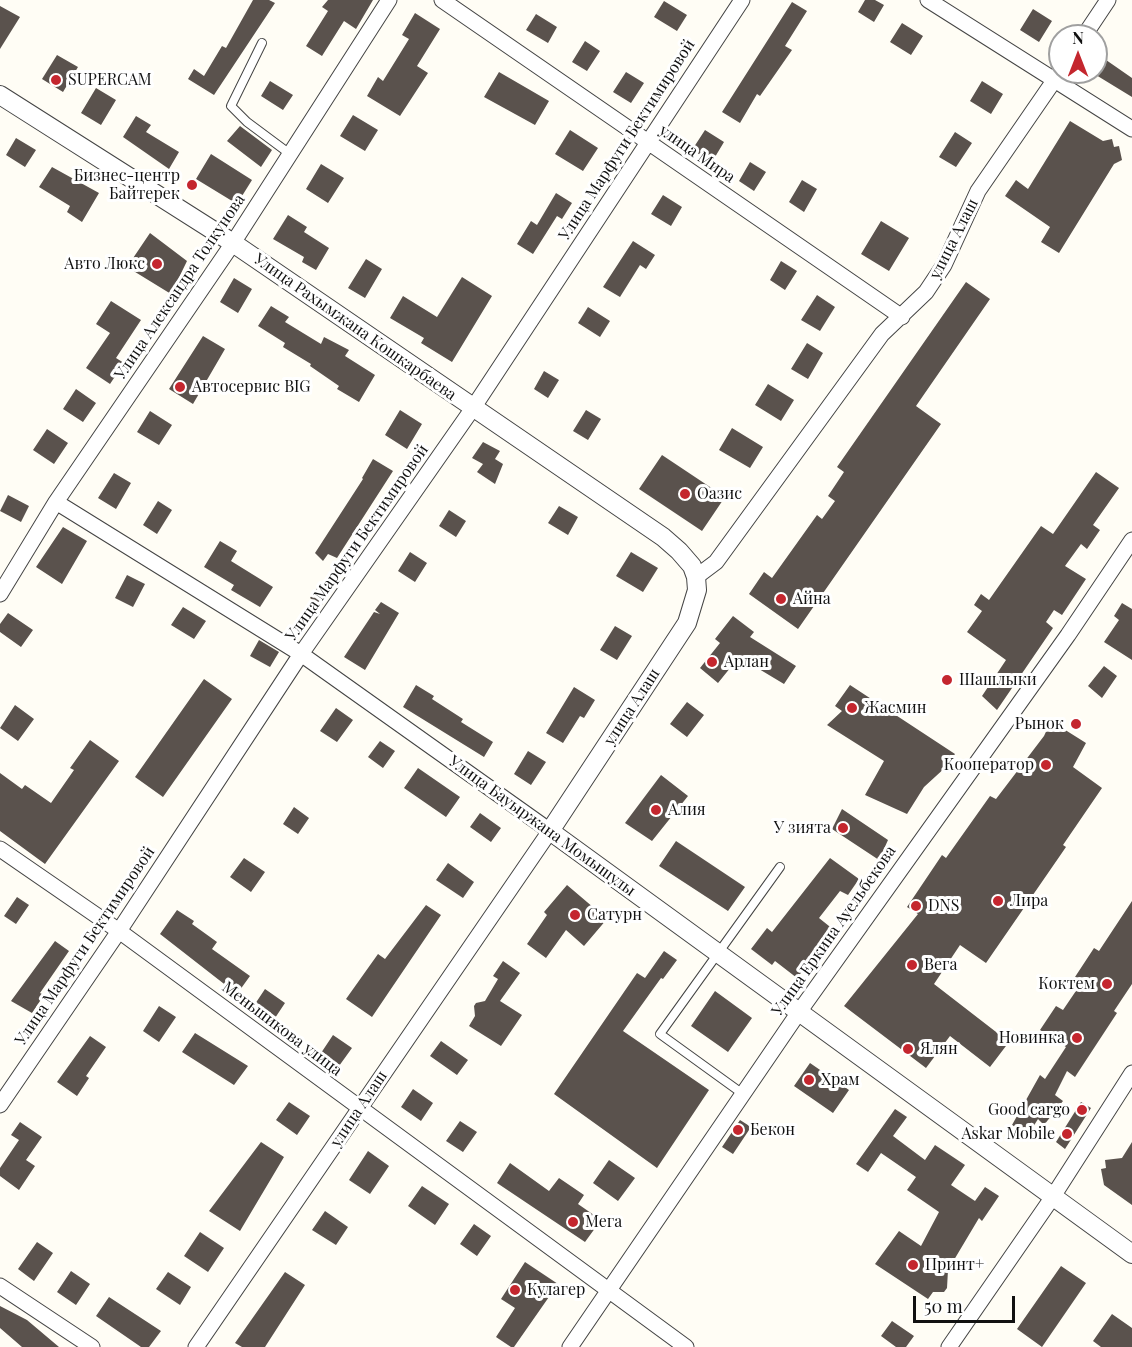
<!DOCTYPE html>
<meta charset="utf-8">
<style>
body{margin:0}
#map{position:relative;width:1132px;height:1347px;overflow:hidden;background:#fffdf5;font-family:"Playfair Display",serif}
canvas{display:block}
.north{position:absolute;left:1048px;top:24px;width:60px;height:60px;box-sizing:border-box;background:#fff;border:2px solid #a0a0a0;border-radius:50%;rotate:0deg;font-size:16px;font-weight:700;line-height:24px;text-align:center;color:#111}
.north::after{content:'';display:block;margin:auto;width:21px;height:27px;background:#c4262e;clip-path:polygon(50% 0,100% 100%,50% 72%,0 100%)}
.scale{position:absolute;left:913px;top:1296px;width:102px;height:27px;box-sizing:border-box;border:3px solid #111;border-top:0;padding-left:8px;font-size:18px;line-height:21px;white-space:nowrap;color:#111;-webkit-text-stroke:4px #fff;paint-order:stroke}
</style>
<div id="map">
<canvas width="1132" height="1347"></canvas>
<div class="north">N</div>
<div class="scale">50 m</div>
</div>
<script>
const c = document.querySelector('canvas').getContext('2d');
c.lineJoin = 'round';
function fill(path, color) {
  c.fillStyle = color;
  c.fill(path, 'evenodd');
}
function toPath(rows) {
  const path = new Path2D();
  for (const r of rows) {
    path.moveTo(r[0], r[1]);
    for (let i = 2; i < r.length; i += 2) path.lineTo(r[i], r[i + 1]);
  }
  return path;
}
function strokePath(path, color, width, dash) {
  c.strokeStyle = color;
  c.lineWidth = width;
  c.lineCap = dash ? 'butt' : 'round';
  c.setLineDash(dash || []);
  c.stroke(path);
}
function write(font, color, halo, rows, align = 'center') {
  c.font = font + ' "Playfair Display",serif';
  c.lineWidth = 6;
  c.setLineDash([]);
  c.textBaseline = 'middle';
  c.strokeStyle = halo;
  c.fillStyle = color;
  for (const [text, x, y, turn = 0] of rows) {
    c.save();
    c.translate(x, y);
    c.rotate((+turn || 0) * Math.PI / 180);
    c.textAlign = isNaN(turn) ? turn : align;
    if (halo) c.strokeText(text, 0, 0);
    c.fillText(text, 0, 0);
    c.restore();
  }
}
fill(toPath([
 [253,0,269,0,275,3,214,95,188,79,194,69,204,76,222,46,226,48],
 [328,0,373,0,356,29,344,21,322,56,306,46,328,11,322,7],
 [865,0,875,0,884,5,874,22,858,12],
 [664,1,687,15,677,31,654,17],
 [792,2,807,11,785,46,792,50,760,96,757,94,740,123,722,112],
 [0,6,20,17,0,49],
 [1033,9,1052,21,1039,42,1020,30],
 [415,13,440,29,417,66,428,73,400,116,367,96,378,77,383,81,409,39,402,35],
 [536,14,557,27,548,43,526,30],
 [902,23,923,36,911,55,890,42],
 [585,41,600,51,587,71,572,62],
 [1096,53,1132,78,1132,97,1096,75],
 [57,55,78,67,63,92,42,79],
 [499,72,549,101,535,125,484,97],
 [626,72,644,83,631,103,613,92],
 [270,81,293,95,283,110,261,96],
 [982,81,1003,94,991,114,970,101],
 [96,88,116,100,101,125,81,113],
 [353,115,378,130,365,151,340,136],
 [136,116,151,125,146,132,179,152,169,169,123,137],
 [1070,121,1103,141,1112,139,1114,147,1119,146,1122,160,1114,164,1059,253,1041,242,1050,227,1005,196,1016,180,1028,189],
 [240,126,272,150,261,167,227,141],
 [570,130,598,148,583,171,555,154],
 [705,130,724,142,712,162,692,150],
 [955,132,972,143,956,167,939,157],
 [16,138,36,150,25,167,6,155],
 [211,154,252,180,237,204,196,179],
 [750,162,766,172,754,191,739,181],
 [321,164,344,178,328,203,306,189],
 [52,167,99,193,82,222,67,212,70,206,39,187],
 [802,180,817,189,804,212,789,202],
 [556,193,572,203,562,219,557,216,533,254,517,244,531,221,537,225],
 [663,195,682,207,671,226,651,214],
 [288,215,307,227,304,232,329,248,316,270,302,262,304,257,273,239],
 [881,221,909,238,889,271,861,254],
 [150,233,187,261,171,294,127,267],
 [633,241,655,255,646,269,640,265,620,297,603,287],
 [366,259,382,269,365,298,348,288],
 [781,261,797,271,785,290,770,280],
 [462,277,492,296,452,362,421,343,424,338,390,318,403,296,437,317],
 [234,278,252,289,238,313,220,302],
 [966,282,990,299,916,406,941,424,798,629,749,594,764,572,772,578,817,515,822,519,835,501,828,496,844,472,837,467],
 [817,295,835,307,820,331,801,320],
 [111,301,141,320,116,358,124,363,110,384,86,368,110,333,96,324],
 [271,306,289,317,285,322,321,344,324,337,349,350,345,356,375,375,359,402,337,389,339,386,310,366,311,364,283,347,285,343,258,326],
 [588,307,610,321,600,337,578,323],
 [203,336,225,349,193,404,169,389],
 [807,343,823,353,808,379,791,369],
 [544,371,559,380,548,398,534,389],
 [768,384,794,400,781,421,755,405],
 [76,389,96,403,83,422,63,409],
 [400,410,422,424,407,449,385,435],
 [586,410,601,419,588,440,573,431],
 [150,411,172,425,159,445,137,432],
 [732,428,763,447,750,468,719,450],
 [47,429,68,443,54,464,33,450],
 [483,442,500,451,495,459,503,464,495,484,477,472,483,464,472,458],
 [662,455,725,497,702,531,639,489],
 [373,459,393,471,337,558,328,554,323,561,315,553,363,479,362,478],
 [1096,472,1119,488,1093,525,1100,530,1087,549,1081,544,1065,566,1086,579,1062,615,1054,610,1046,622,1053,628,997,710,982,696,1006,660,967,632,982,611,974,605,981,594,989,600,1041,526,1053,534],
 [114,473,131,483,116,509,98,498],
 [8,495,29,506,21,522,0,511],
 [158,501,172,510,157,534,143,525],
 [559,506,578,517,568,535,548,523],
 [449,510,466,521,456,537,439,526],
 [63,527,87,541,62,584,36,567],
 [220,541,237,551,231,561,273,587,260,607,231,590,234,585,204,567],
 [410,552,427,563,415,582,398,571],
 [631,552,658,568,643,592,616,576],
 [127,575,145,584,133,607,115,598],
 [320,584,333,590,321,606,310,598],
 [381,602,399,613,365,670,344,657,374,612,380,614,375,610],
 [1122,603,1132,609,1132,660,1104,642,1119,620,1114,616],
 [183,607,206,621,194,639,171,625],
 [8,613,33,630,21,647,0,632,0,624],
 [733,616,754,632,750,637,796,666,784,684,739,657,718,683,700,668,720,643,715,639],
 [615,626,632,636,617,660,600,650],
 [259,640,279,652,270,667,250,656],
 [1104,666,1117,676,1102,698,1088,686],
 [204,679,232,699,163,797,135,777],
 [416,685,434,696,432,699,463,719,461,722,493,742,484,757,403,707],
 [850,685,955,754,947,766,924,787,907,814,865,795,884,761,827,725,842,711,835,706],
 [574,687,595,700,584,718,580,716,563,743,546,733],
 [687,702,704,715,687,737,670,724],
 [15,705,34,719,18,741,0,728],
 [336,708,353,720,337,742,320,731],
 [1051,721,1086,743,1073,767,1102,788,1063,845,1066,847,986,963,960,945,934,984,1009,1042,990,1067,950,1036,926,1068,844,1006,918,914,907,907,942,855,946,858,990,796,996,799,1044,736],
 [90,740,119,761,45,864,0,831,0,773,22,789,25,785,51,803,74,770,70,768],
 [380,741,395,751,383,768,368,757],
 [528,751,546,762,531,785,514,774],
 [418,768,460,797,446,817,404,788],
 [661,775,688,796,652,841,625,823],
 [294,807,309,818,298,834,283,824],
 [842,809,888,840,879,860,832,829],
 [480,813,501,828,491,842,470,827],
 [676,841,745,887,728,911,659,866],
 [244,858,265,872,251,892,230,877],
 [830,858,859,879,848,895,840,891,819,918,834,930,797,978,775,961,772,965,751,949,767,928,772,932],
 [448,863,474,882,463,898,436,880],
 [567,885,607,919,584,946,566,930,546,958,527,944,547,915,544,912],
 [17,897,29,905,16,924,4,916],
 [1132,901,1132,984,1114,1011,1117,1013,1075,1077,1067,1071,1055,1095,1063,1101,1044,1125,1038,1119,1028,1135,1012,1125,1040,1075,1045,1079,1066,1047,1040,1030,1056,1006,1063,1010,1082,982,1075,977,1094,948,1099,951],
 [426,905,441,915,372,1017,346,999,378,954,385,959],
 [177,910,194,921,192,924,217,942,212,949,250,976,237,994,160,934],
 [55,941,69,951,40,993,44,995,32,1013,11,1001],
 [664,951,677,960,663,979,661,978,623,1031,709,1090,657,1168,554,1094,637,973,645,978],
 [503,961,520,973,500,1001,522,1015,501,1046,469,1026,475,1016,474,1006,476,1003,485,1001,498,979,493,976],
 [265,989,285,1003,275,1018,255,1004],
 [715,991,752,1018,728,1052,691,1026],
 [159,1006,176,1017,159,1042,143,1031],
 [195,1033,248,1066,234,1085,182,1052],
 [333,1035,352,1048,339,1066,321,1053],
 [90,1036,106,1047,86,1076,89,1078,77,1096,57,1082],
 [441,1041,468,1060,457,1075,430,1056],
 [810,1063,849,1090,833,1113,794,1086],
 [413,1089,433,1103,421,1121,401,1107],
 [289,1102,310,1116,297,1135,276,1120],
 [1081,1102,1091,1108,1065,1149,1056,1142],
 [895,1109,907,1117,893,1136,925,1160,935,1145,965,1165,951,1185,975,1201,985,1187,999,1196,982,1221,979,1218,948,1270,947,1288,944,1292,933,1292,928,1299,875,1264,899,1231,921,1246,939,1212,907,1190,916,1177,881,1153,868,1172,856,1164],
 [740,1120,751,1127,733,1154,722,1147],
 [460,1121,477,1132,463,1152,446,1141],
 [20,1122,42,1137,26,1160,35,1166,19,1190,0,1176,0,1168,19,1140,11,1135],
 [261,1142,284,1157,240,1231,209,1211],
 [1132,1142,1132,1205,1104,1185,1101,1169,1106,1168,1105,1160,1122,1158],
 [368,1151,389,1166,370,1194,349,1180],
 [609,1160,635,1178,618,1201,593,1183],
 [510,1163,549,1191,559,1178,584,1195,578,1204,601,1220,585,1242,497,1183],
 [422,1186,449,1204,435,1225,408,1206],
 [325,1211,348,1227,336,1245,312,1230],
 [474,1224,491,1236,477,1256,460,1244],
 [200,1232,224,1248,208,1272,184,1256],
 [37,1242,53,1253,34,1281,18,1269],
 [525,1262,558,1284,514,1347,511,1347,496,1337,515,1308,501,1299],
 [1061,1266,1086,1283,1042,1347,1017,1329],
 [71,1271,90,1284,76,1305,57,1292],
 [168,1272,191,1287,180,1305,156,1289],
 [285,1272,305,1285,265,1347,242,1347,235,1343],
 [109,1297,161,1331,149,1347,141,1347,96,1316],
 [0,1306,27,1320,59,1347,22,1347,0,1328],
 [1112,1314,1132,1328,1132,1347,1101,1347,1093,1341],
 [892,1321,914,1336,906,1347,896,1347,881,1336]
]), '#5a524d');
const service = toPath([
 [262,43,231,106,247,122,290,154],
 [743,1094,660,1034,780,867]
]);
const minor = toPath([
 [442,0,902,317],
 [928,0,1132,129],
 [1084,36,1108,0],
 [56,502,301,654,550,831,196,1347],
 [696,577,716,562,882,334,926,292,944,265,978,191,1060,72],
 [0,594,56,502,233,243,389,0],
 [0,849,119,931,686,1347],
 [0,1105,119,931,301,654,473,408,742,0],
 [0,1286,92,1347],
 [570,1347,799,1012,1068,635,1132,540],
 [949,1347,1052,1198,1132,1073]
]);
const tertiary = toPath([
 [0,95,233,243,663,537,679,551,692,566,696,577,697,590,687,623,550,831,1132,1254]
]);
strokePath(service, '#444', 10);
strokePath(minor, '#444', 17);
strokePath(tertiary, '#444', 20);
strokePath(service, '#fff', 8);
strokePath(minor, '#fff', 15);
strokePath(tertiary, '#fff', 18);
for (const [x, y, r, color] of [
 [56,80,6,"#c4262e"],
 [192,185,6,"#c4262e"],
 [157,264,6,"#c4262e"],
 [180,387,6,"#c4262e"],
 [685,494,6,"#c4262e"],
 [781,599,6,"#c4262e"],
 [712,662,6,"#c4262e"],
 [947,680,6,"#c4262e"],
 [852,708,6,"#c4262e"],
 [1076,724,6,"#c4262e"],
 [1046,765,6,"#c4262e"],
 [656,810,6,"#c4262e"],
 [843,828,6,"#c4262e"],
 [998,901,6,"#c4262e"],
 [916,906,6,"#c4262e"],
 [575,915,6,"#c4262e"],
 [912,965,6,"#c4262e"],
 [1107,984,6,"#c4262e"],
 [1077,1038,6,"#c4262e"],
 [908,1049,6,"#c4262e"],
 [809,1080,6,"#c4262e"],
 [1082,1110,6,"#c4262e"],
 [738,1130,6,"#c4262e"],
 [1067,1134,6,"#c4262e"],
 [573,1222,6,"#c4262e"],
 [913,1265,6,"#c4262e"],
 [515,1290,6,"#c4262e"]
]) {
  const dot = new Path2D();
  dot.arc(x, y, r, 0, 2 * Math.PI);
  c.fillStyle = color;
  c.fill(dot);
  strokePath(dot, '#fff', 2);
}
write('16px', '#111', '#fff', [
 ["SUPERCAM",68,80],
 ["Бизнес-центр",180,176,"right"],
 ["Байтерек",180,194,"right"],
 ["Авто Люкс",145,264,"right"],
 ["Автосервис BIG",192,387],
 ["Оазис",697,494],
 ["Айна",793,599],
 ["Арлан",724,662],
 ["Шашлыки",959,680],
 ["Жасмин",864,708],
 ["Рынок",1064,724,"right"],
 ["Кооператор",1034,765,"right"],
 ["Алия",668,810],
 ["У зията",831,828,"right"],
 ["Лира",1010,901],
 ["DNS",928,906],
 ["Сатурн",587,915],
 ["Вега",924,965],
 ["Коктем",1095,984,"right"],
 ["Новинка",1065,1038,"right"],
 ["Ялян",920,1049],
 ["Храм",821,1080],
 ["Good cargo",1070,1110,"right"],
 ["Бекон",750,1130],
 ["Askar Mobile",1055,1134,"right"],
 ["Мега",585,1222],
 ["Принт+",925,1265],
 ["Кулагер",527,1290]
], 'left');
write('16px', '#111', '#fff', [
 ["Улица Марфуги Бектимировой",627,140,-57],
 ["улица Мира",697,154,35],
 ["улица Алаш",954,239,-63],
 ["Улица Александра Толкунова",180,287,-56],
 ["Улица Рахымжана Кошкарбаева",355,327,35],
 ["Улица Марфуги Бектимировой",357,543,-55],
 ["улица Алаш",632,707,-57],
 ["Улица Бауыржана Момышулы",542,826,36],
 ["Улица Еркина Ауельбекова",834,931,-55],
 ["Улица Марфуги Бектимировой",85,946,-56],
 ["Меньшикова улица",282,1029,37],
 ["улица Алаш",359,1109,-56]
]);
</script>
